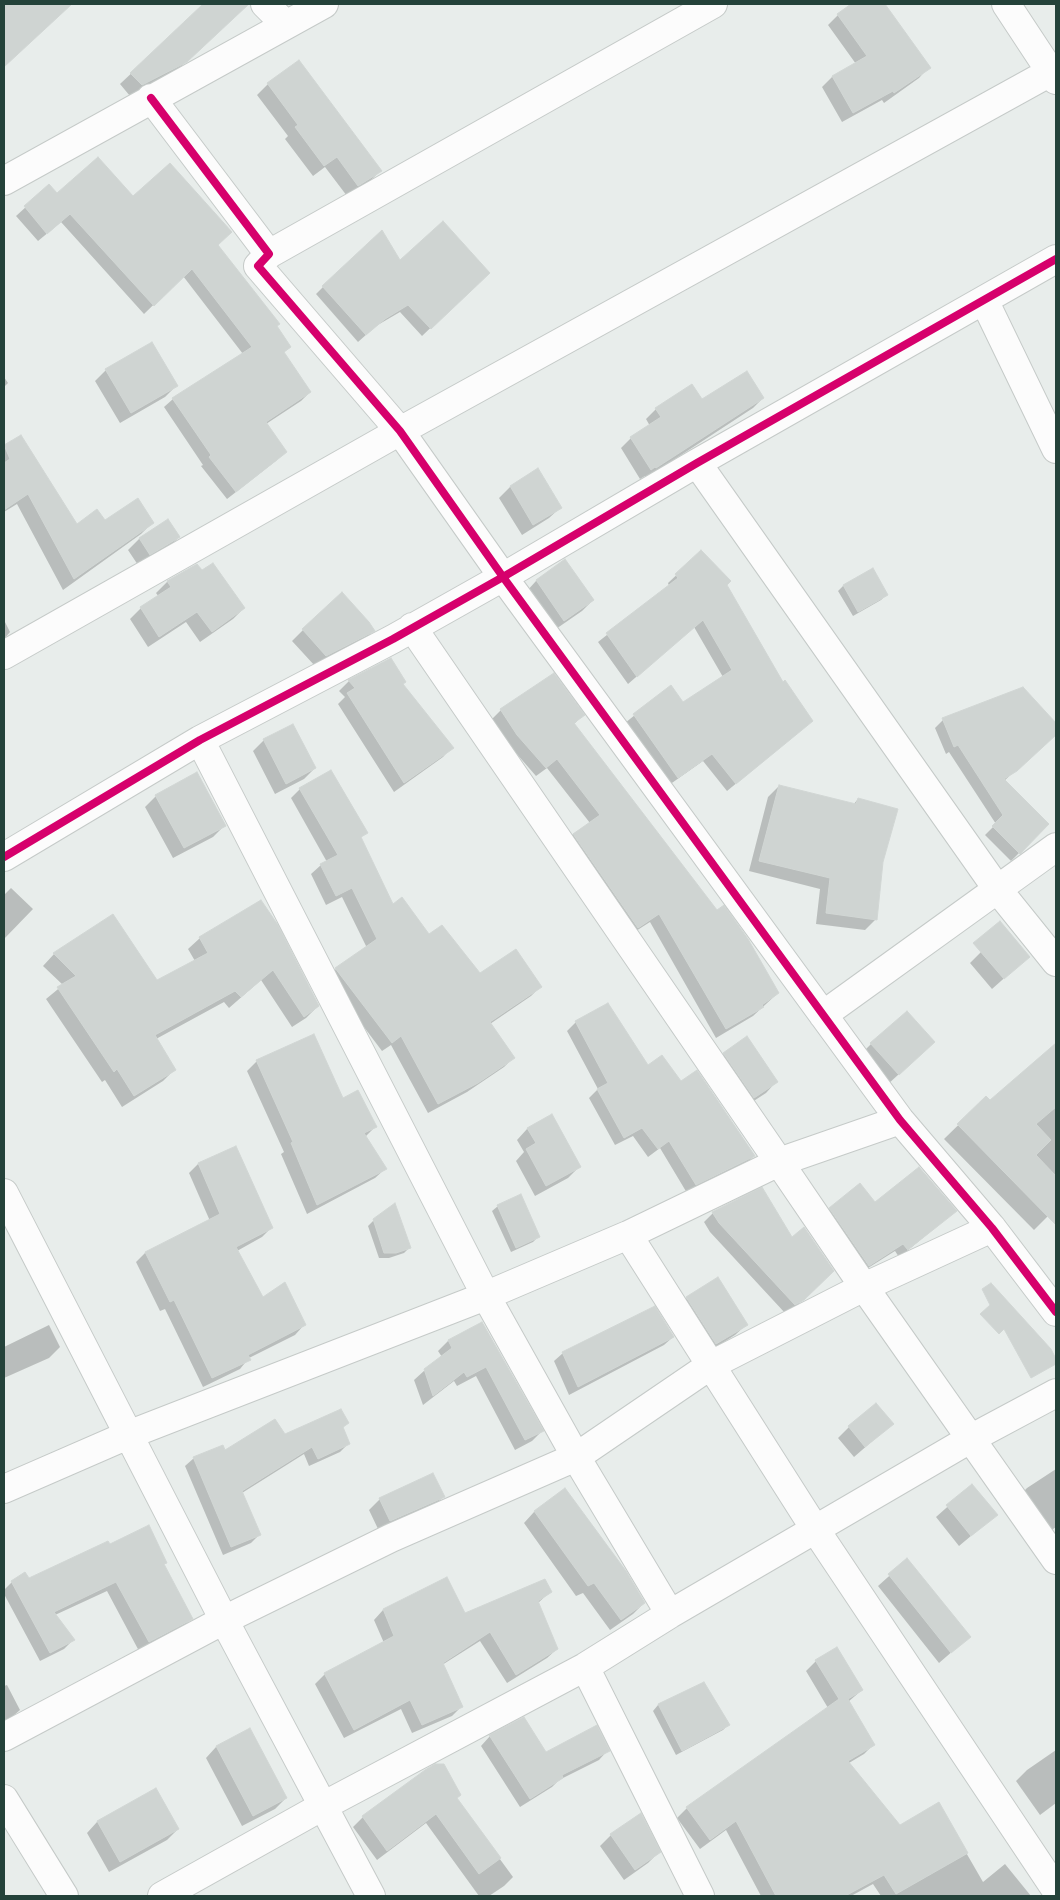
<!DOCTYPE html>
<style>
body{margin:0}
#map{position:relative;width:1060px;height:1900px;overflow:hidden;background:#e8edeb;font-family:Cabin,sans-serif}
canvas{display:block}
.frame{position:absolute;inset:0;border:5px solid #24423a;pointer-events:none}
</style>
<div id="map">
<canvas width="1060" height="1900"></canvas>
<div class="frame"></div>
</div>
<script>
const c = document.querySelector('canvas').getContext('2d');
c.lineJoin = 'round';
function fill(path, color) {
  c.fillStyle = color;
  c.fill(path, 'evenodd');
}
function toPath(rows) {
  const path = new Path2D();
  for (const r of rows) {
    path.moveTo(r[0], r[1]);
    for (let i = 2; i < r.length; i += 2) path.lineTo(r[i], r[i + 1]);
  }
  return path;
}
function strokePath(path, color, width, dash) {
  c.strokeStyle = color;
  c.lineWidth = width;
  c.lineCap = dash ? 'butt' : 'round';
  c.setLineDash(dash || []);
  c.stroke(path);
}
fill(toPath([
 [4,4,58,4,63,11,4,66],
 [205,4,246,5,175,72,130,96,120,84],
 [853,4,883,4,929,67,919,78,884,103,882,100,842,122,822,87,832,77,856,64,828,25,838,15],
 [299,62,380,171,369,182,347,196,325,167,313,176,285,139,288,136,257,95,268,84],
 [49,186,57,194,133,198,217,245,290,347,283,353,310,392,301,401,266,424,277,460,227,499,201,466,203,465,164,407,173,399,243,354,183,276,144,314,61,222,38,241,16,216],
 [400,262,488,273,422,336,400,312,376,326,358,342,316,294,323,287],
 [106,370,176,386,165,397,120,423,95,381],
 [4,377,8,383,4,387],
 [692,386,701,401,763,398,753,408,646,478,645,476,640,479,621,448,631,438,650,426,646,419,656,409],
 [20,437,76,526,104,521,152,523,141,534,63,590,17,504,4,512,4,446],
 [537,470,560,508,549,518,522,535,499,498,510,487],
 [168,521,179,537,168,548,138,565,128,550,139,539],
 [701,552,726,585,783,683,812,721,727,791,703,761,669,785,625,723,671,686,683,704,723,677,694,627,628,684,598,642,669,586,668,583],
 [565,561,593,600,582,611,553,631,526,592,536,581],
 [197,565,202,572,244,608,233,619,200,642,186,622,148,647,130,619,141,608,159,597,156,593,167,582],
 [872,569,886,595,881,600,853,616,838,591,843,586],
 [4,620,10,632,4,639],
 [303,630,373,631,362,642,315,666,292,641],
 [391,659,402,685,452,747,443,757,394,792,338,704,345,697,339,691,349,681],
 [1023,688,1056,725,1056,733,1004,781,1048,824,1011,861,985,835,996,824,949,752,946,754,935,728,943,720],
 [501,710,583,715,573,725,778,993,753,1016,716,1038,650,922,628,936,564,844,573,834,590,823,547,768,536,776,508,744,492,719],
 [264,740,315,768,304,779,275,794,253,751],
 [779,786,853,805,858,799,882,862,876,919,865,930,816,924,820,889,749,871,768,797],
 [300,789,366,833,360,838,392,906,429,936,480,975,540,987,531,996,490,1024,513,1058,504,1067,467,1092,428,1113,391,1045,382,1051,327,978,336,969,367,948,342,897,326,905,311,874,321,865,327,862,291,798],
 [156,796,224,826,213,837,173,858,145,807],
 [11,888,33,909,4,939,4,895],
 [260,901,318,1006,306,1018,292,1027,261,980,229,1008,224,1002,156,1039,175,1069,163,1081,122,1107,105,1080,102,1082,46,999,63,985,43,966,54,954,112,916,156,982,195,961,188,949,200,938],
 [981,952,1028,957,992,989,970,963],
 [576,1022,647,1067,681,1083,754,1156,745,1164,687,1193,660,1148,648,1157,633,1136,615,1145,589,1098,598,1089,567,1031],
 [871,1044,922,1053,887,1085,860,1055],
 [724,1054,776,1082,766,1093,743,1108,713,1065],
 [1045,1055,1056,1068,1056,1208,1034,1230,944,1139,986,1098,990,1102],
 [257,1061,342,1100,375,1127,365,1137,385,1169,375,1178,307,1214,281,1154,284,1152,247,1071],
 [551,1116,579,1167,568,1178,535,1196,516,1161,524,1152,517,1140,527,1129],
 [198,1164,271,1228,262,1237,237,1251,263,1299,304,1325,295,1335,249,1358,240,1369,203,1387,165,1309,160,1311,136,1262,145,1253,210,1221,189,1173],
 [875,1204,955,1211,901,1256,899,1257,895,1251,860,1273,822,1217,830,1209],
 [498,1206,538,1237,533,1242,511,1252,492,1211],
 [713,1213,792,1239,824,1280,793,1309,785,1313,710,1232,704,1222],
 [374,1220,409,1248,404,1253,389,1258,379,1258,368,1226],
 [687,1298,746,1325,735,1335,705,1354,676,1309],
 [482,1323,542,1431,532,1441,515,1450,476,1376,457,1386,454,1381,423,1405,414,1380,425,1370,442,1357,438,1351,448,1341],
 [49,1325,60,1347,49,1358,4,1378,4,1347],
 [673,1337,664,1345,569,1395,554,1361,563,1353],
 [347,1423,342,1429,349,1443,340,1452,309,1466,304,1454,242,1493,259,1535,251,1543,223,1555,185,1466,194,1458,225,1452,285,1436],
 [892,1424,854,1457,838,1438,849,1427],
 [1056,1469,1056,1527,1041,1537,1016,1499,1027,1488],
 [972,1485,996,1515,959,1546,936,1517],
 [565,1490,644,1603,633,1614,610,1630,583,1593,576,1596,524,1523,534,1512],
 [443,1497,432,1508,379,1531,369,1510,380,1499],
 [110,1546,166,1562,163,1565,192,1618,182,1628,139,1651,107,1591,55,1615,73,1640,64,1649,40,1661,4,1594,4,1590,12,1582,28,1579],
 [907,1560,969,1637,939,1663,878,1586],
 [447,1578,465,1614,550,1592,538,1603,557,1649,547,1658,507,1683,480,1641,442,1665,462,1706,452,1716,412,1733,401,1709,344,1738,315,1684,325,1674,384,1643,374,1620,383,1610],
 [816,1661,862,1690,848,1702,874,1744,864,1754,849,1763,899,1826,938,1804,983,1882,1005,1864,1031,1896,881,1896,873,1884,851,1896,761,1896,726,1830,700,1849,677,1818,687,1808,828,1708,806,1671],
 [703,1683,728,1725,723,1730,676,1755,653,1711,658,1705],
 [7,1685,20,1710,4,1724,4,1686],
 [250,1730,286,1798,275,1809,242,1826,206,1758,216,1747],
 [490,1736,546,1753,608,1750,599,1760,559,1780,552,1787,520,1807,481,1746],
 [1056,1750,1056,1803,1040,1815,1016,1781,1027,1770],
 [426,1771,456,1799,513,1877,504,1886,489,1896,479,1896,426,1823,377,1860,353,1827,363,1817],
 [155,1790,178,1829,167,1840,109,1872,87,1833,97,1822],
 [611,1835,659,1852,648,1863,624,1880,600,1846]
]), '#0003');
const building = toPath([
 [4,4,72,4,4,67,4,4],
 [203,4,249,4,187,62,142,85,130,73,203,4],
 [851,4,885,4,931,68,894,93,893,91,853,113,832,76,867,56,837,14,851,4],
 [299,60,382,171,358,186,337,157,324,166,295,127,298,125,267,83,299,60],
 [98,157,133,196,170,163,232,232,218,245,280,324,277,326,291,347,284,352,311,392,266,422,287,452,236,492,209,457,211,455,172,398,252,347,192,269,154,306,70,214,47,234,24,206,49,184,57,193,98,157],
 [443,221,490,273,431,329,408,305,385,319,366,335,322,286,382,230,400,260,443,221],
 [152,342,178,386,131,413,105,369,152,342],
 [747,371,764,398,656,468,655,467,651,470,630,437,661,417,655,408,692,384,702,399,747,371],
 [21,435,77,524,97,509,105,520,138,498,154,523,74,579,28,494,4,510,4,463,10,459,4,445,21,435],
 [538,468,562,508,533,525,510,486,538,468],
 [168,519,180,537,150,555,139,538,168,519],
 [701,550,731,581,727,585,783,682,785,680,813,721,736,784,712,754,678,778,633,714,671,685,683,702,732,670,703,620,637,677,606,633,678,578,675,574,701,550],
 [565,559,594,600,564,621,536,580,565,559],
 [213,563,245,608,212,632,197,612,159,637,140,607,171,587,167,581,197,564,202,570,213,563],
 [873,568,888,595,858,612,843,585,873,568],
 [342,592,369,622,375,631,326,656,302,629,342,592],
 [391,658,406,682,403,684,454,748,404,783,347,693,355,688,348,680,391,658],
 [554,673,585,715,574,723,717,910,724,905,748,939,779,993,762,1005,764,1007,726,1029,659,914,638,928,573,834,600,815,557,759,546,768,517,735,500,709,554,673],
 [1023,687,1056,723,1056,735,1017,771,1004,779,1049,824,1020,854,992,826,1003,815,958,745,954,747,942,718,1023,687],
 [293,724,316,768,286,784,263,739,293,724],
 [331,770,368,833,361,837,393,904,402,897,429,934,442,925,480,973,516,949,542,987,490,1022,515,1058,478,1083,438,1104,401,1036,392,1043,335,968,377,939,352,888,336,896,320,864,338,855,299,788,331,770],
 [197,772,226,826,184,848,155,795,197,772],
 [779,785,856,804,858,798,898,809,883,862,877,920,826,913,830,878,759,861,779,785],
 [261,900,278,925,319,1006,304,1017,273,970,241,997,235,991,155,1035,176,1070,134,1096,117,1069,114,1072,57,987,76,976,53,953,113,914,157,980,208,953,199,937,261,900],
 [1000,921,1030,957,1004,979,973,943,1000,921],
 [608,1003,648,1065,662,1055,681,1081,697,1070,755,1156,696,1185,669,1141,658,1149,642,1128,624,1138,597,1089,608,1083,575,1021,608,1003],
 [907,1011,935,1042,899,1075,870,1043,907,1011],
 [314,1034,343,1098,358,1090,377,1127,364,1133,387,1169,317,1205,291,1143,293,1142,256,1060,314,1034],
 [747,1036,778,1082,754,1098,723,1053,747,1036],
 [1056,1043,1056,1107,1036,1124,1051,1140,1036,1155,1056,1176,1056,1225,957,1124,986,1096,990,1100,1056,1043],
 [552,1114,581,1167,546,1186,526,1149,536,1143,527,1128,552,1114],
 [236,1146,273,1228,236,1247,263,1297,285,1282,306,1325,248,1355,251,1360,212,1378,174,1300,170,1302,145,1252,220,1214,198,1163,236,1146],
 [919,1167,957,1211,910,1248,908,1250,903,1244,869,1266,829,1208,860,1183,875,1202,919,1167],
 [762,1187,792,1237,804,1227,834,1271,804,1300,795,1305,719,1223,712,1212,762,1187],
 [521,1194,540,1237,516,1248,497,1205,521,1194],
 [395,1203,411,1248,396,1253,384,1253,373,1219,395,1203],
 [718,1277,748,1325,716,1344,686,1297,718,1277],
 [991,1283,1051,1349,1056,1359,1056,1364,1031,1378,1004,1329,999,1334,980,1314,990,1305,982,1289,991,1283],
 [655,1306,674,1337,578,1387,562,1352,655,1306],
 [482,1322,544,1431,525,1440,486,1367,467,1377,464,1372,433,1396,424,1369,452,1348,448,1340,482,1322],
 [876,1403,894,1424,865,1447,848,1426,876,1403],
 [341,1409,349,1423,343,1427,350,1444,318,1459,312,1447,242,1491,261,1535,231,1547,193,1457,223,1445,225,1450,275,1419,285,1434,341,1409],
 [433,1473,445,1497,390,1521,379,1498,433,1473],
 [972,1484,998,1515,971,1536,946,1505,972,1484],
 [565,1488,626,1571,645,1603,621,1620,594,1583,588,1586,534,1511,565,1488],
 [149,1525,167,1563,164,1564,193,1619,149,1642,116,1582,54,1612,75,1640,50,1653,11,1581,25,1572,29,1578,108,1541,110,1544,149,1525],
 [907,1558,971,1637,951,1653,888,1574,907,1558],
 [447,1577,465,1613,545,1579,552,1592,538,1601,558,1649,516,1675,490,1632,443,1663,463,1707,422,1725,410,1700,354,1730,324,1673,394,1636,383,1609,447,1577],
 [837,1647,863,1690,848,1699,875,1745,848,1761,900,1825,939,1802,968,1853,896,1894,884,1875,845,1896,776,1896,736,1821,710,1840,686,1807,839,1699,815,1660,837,1647],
 [704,1682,730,1725,682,1751,658,1704,704,1682],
 [524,1717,546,1752,597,1725,610,1751,562,1775,563,1778,530,1799,489,1735,524,1717],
 [250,1728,287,1798,253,1816,216,1746,250,1728],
 [435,1764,444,1764,461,1795,457,1798,501,1858,479,1874,436,1814,387,1851,362,1816,425,1770,435,1764],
 [156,1788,179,1829,120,1862,97,1821,156,1788],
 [641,1813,661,1852,635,1870,610,1834,641,1813]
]);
fill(building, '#cfd4d2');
strokePath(building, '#d1d6d4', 1);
const minor = toPath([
 [265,4,286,25],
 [1006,4,1056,80],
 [151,98,269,254,258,266,400,431,503,577,900,1120,992,1228,1056,1312],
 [4,181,324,4],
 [269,254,713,4],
 [984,300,1056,449],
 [697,463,998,890,1056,962],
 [412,627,779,1162,864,1287,1056,1560],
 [4,655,400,431,1056,69],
 [200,740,486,1296,576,1457,670,1614],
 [4,857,200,740,393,639,503,577,697,463,1056,259],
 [823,1015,1056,847],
 [4,1193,224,1620,371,1896],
 [628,1235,815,1529,1056,1890],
 [4,1489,128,1435,478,1299,628,1235,779,1162,900,1120],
 [585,1667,700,1896],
 [4,1737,224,1620,391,1538,576,1457,711,1365,864,1287,992,1228],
 [4,1799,64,1896],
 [162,1896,323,1806,585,1667,670,1614,970,1439,1056,1393]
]);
strokePath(minor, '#c5cac8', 30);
strokePath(minor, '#fcfcfc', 28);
strokePath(toPath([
 [151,98,269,254,258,266,400,431,503,577,900,1120,992,1228,1056,1312],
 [4,857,200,740,393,639,503,577,697,463,1056,259]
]), '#d6006c', 8);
</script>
